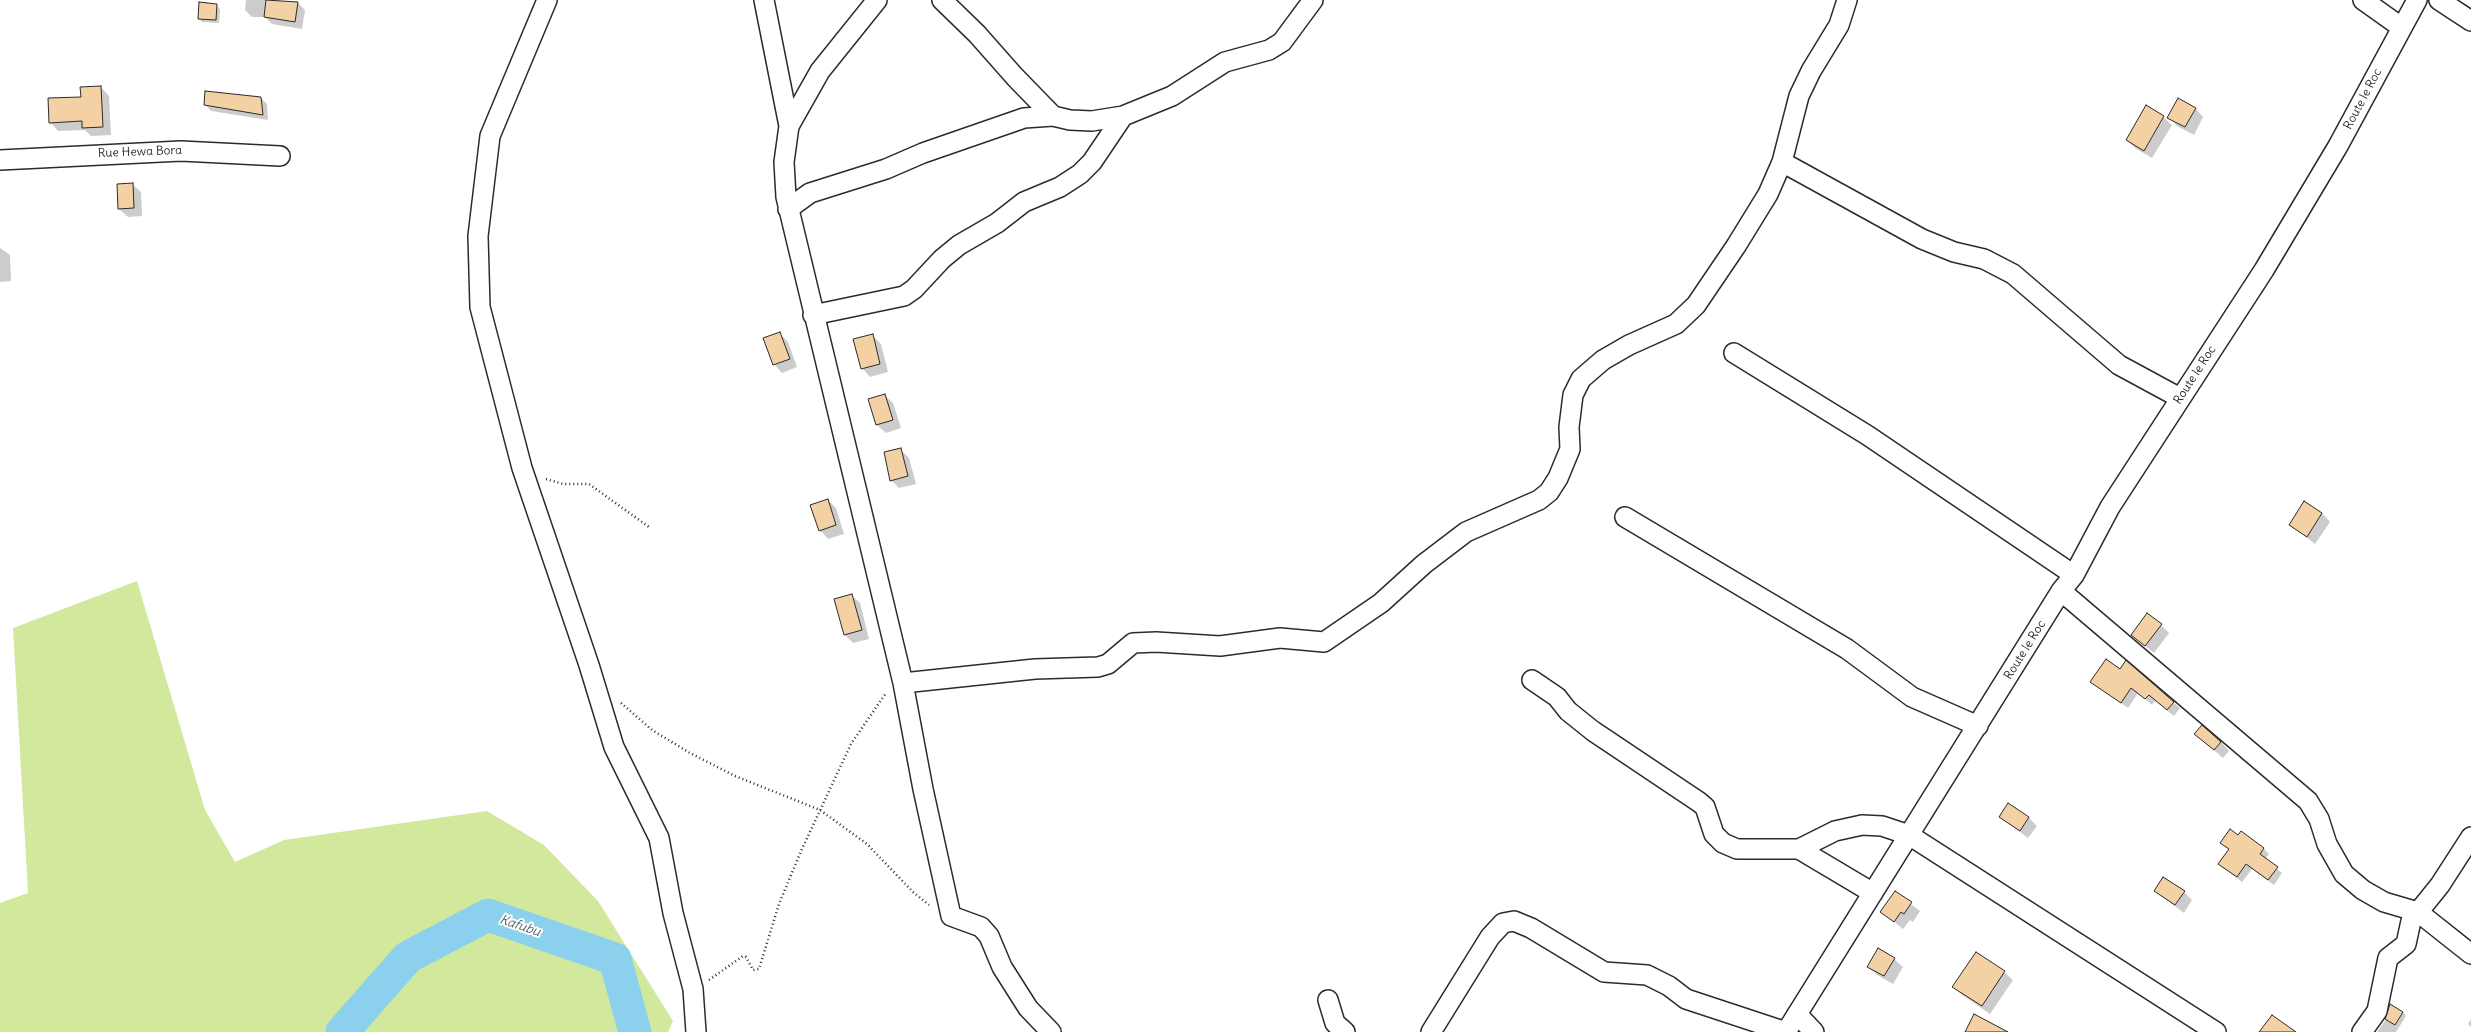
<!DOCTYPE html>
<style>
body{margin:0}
canvas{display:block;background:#fff}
</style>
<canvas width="2471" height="1032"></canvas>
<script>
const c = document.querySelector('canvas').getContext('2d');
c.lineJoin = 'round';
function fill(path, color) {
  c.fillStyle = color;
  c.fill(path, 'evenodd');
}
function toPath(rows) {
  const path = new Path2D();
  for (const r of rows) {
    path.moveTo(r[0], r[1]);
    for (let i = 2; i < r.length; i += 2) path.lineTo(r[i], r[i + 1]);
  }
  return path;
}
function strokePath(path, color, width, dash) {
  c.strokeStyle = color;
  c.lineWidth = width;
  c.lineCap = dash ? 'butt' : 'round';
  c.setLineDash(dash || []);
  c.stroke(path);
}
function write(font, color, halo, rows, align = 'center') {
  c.font = font + ' Delius,sans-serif';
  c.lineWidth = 4;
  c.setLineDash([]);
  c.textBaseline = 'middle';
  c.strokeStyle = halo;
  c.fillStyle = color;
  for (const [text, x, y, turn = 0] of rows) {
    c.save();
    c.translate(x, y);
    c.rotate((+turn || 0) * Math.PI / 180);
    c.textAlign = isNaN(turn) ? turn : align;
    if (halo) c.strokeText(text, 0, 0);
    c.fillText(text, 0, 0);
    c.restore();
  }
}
fill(toPath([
 [137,581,205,810,235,862,284,840,487,811,544,845,598,901,673,1021,668,1032,0,1032,0,903,28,893,13,628]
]), '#d2e89d');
fill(toPath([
 [246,0,275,0,298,3,305,10,302,29,272,24,265,17,252,17,245,10],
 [216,5,220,9,219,23,202,22,199,18],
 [101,87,109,96,111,135,91,136,85,130,58,131,50,122,82,98],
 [261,98,267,104,268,120,211,111,205,104],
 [2195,108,2203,117,2194,135,2177,126,2169,117],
 [2163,117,2172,125,2152,158,2135,148,2127,140],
 [132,184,141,192,142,216,128,217,119,209],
 [0,248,10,255,11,281,0,282],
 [780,334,788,342,797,367,782,373,774,364],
 [872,335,881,344,888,372,870,377,862,368],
 [884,395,893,403,901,428,886,433,877,425,870,400],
 [901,450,909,458,916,484,899,488,891,480],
 [828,500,836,508,844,534,828,539,820,530],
 [2322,513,2330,522,2315,544,2290,525],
 [851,595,860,603,869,639,853,643,845,635],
 [2161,625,2169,633,2154,653,2132,635],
 [2106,660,2173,702,2180,708,2174,716,2155,701,2152,705,2138,693,2128,708,2091,682],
 [2195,734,2221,742,2229,751,2223,758],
 [2000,817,2028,817,2037,826,2028,838],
 [2221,843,2263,848,2269,854,2265,859,2282,873,2274,885,2252,869,2242,882,2219,864,2229,850],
 [2155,891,2184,892,2192,900,2184,913],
 [1895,892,1920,911,1913,922,1910,920,1903,929,1882,912],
 [1878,950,1894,959,1903,967,1893,984,1877,975,1868,966],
 [2004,972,2013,980,1990,1014,1962,995,1953,986],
 [2403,1012,2406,1016,2396,1032,2377,1032,2387,1018],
 [2471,1019,2471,1027,2468,1024]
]), '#0003');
strokePath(toPath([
 [342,1032,408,957,488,915,615,959,635,1032]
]), '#8bd1ed', 33);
const building = toPath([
 [266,0,298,2,295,22,264,17,266,0],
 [199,2,217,4,216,20,198,19,199,2],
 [101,86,103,127,82,128,82,121,49,123,48,98,81,97,80,87,101,86],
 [205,91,261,97,263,115,204,105,205,91],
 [2178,98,2196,108,2185,127,2167,118,2178,98],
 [2146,105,2164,116,2144,151,2126,140,2146,105],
 [133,183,134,208,118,209,117,184,133,183],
 [780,332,790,359,773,365,763,338,780,332],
 [873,334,880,364,861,369,853,339,873,334],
 [885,394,893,420,876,425,868,399,885,394],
 [901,448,908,476,890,481,884,452,901,448],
 [828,499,836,525,819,531,810,505,828,499],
 [2304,501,2322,513,2307,537,2289,525,2304,501],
 [852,594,862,630,844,635,834,599,852,594],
 [2147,613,2162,624,2145,646,2131,635,2147,613],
 [2106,659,2120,669,2126,660,2174,702,2167,710,2149,695,2145,699,2131,688,2121,703,2090,682,2106,659],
 [2202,725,2221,742,2214,750,2194,734,2202,725],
 [2008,803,2029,817,2020,831,1999,817,2008,803],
 [2230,829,2238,835,2241,831,2264,848,2260,854,2278,867,2268,880,2246,864,2237,877,2218,864,2229,849,2220,843,2230,829],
 [2163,877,2185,891,2175,905,2154,891,2163,877],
 [1895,891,1912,902,1904,914,1901,912,1894,922,1880,912,1895,891],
 [1878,948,1895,958,1884,976,1867,967,1878,948],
 [1976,952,2005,971,1982,1006,1952,987,1976,952],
 [2390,1004,2403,1012,2395,1025,2385,1019,2390,1004],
 [1974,1014,2008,1032,1965,1032,1974,1014],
 [2272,1015,2296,1032,2259,1032,2272,1015]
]);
fill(building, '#f3d1a4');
strokePath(building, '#2b2b2b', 1);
const minor = toPath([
 [547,0,490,136,478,236,480,307,522,468,589,665,614,747,659,838,673,913,693,989,696,1032],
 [764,0,789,126,784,162,786,197,903,683,923,789,951,916,981,927,989,936,1002,967,1028,1008,1051,1032],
 [942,0,977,34,1015,77,1053,116],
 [2363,0,2401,27],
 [2439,0,2471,21],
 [789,126,820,71,877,0],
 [0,160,181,151,280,156],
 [1782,162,1922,239,1954,252,1984,259,2013,274,2119,365,2180,398],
 [788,209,810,193,886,169,923,153,1024,118,1053,116,1070,120,1092,121,1123,116,1145,107,1172,96,1225,62,1269,50,1282,42,1313,0],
 [813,315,904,296,914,289,942,259,959,245,997,223,1024,202,1060,187,1080,174,1092,162,1123,116],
 [1734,353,1867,435,2074,575],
 [1625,517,1847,649,1912,697,1978,726],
 [2061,591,2308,801,2319,819,2327,844,2344,874,2363,890,2384,902,2418,912,2471,954],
 [1532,680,1557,697,1568,711,1593,731,1699,802,1705,807,1714,834,1723,843,1737,849,1799,849,1835,831,1862,825,1882,826,1909,835,2216,1032],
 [903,683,1035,669,1098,667,1108,664,1133,643,1156,642,1220,646,1280,638,1324,642,1381,603,1424,564,1466,532,1539,500,1549,492,1558,478,1570,449,1569,427,1573,395,1581,379,1603,360,1629,345,1676,324,1696,305,1736,246,1768,194,1782,162,1799,96,1811,71,1839,25,1847,0],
 [1799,849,1873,893],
 [1328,1000,1335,1023,1345,1032],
 [1797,1014,1814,1032],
 [1431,1032,1490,937,1503,923,1514,921,1531,928,1604,972,1647,975,1669,986,1686,999,1786,1032,2061,591,2074,575,2110,507,2264,270,2338,146,2417,0],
 [2362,1032,2377,1011,2388,958,2406,944,2411,921,2440,885,2471,837]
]);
strokePath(minor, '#2b2b2b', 22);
strokePath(toPath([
 [546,479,563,484,589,484,649,527],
 [621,703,652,730,690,753,735,776,820,810,867,844,913,892,929,905],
 [709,980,743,956,746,957,753,970,759,969,779,904,801,851,851,744,886,693]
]), '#2b2b2b', 2.5, [1, 3]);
strokePath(minor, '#fff', 19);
write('12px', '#2b2b2b', '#fff', [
 ["Route le Roc",2363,99,-62],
 ["Rue Hewa Bora",140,152,-2],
 ["Route le Roc",2195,375,-57],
 ["Route le Roc",2025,650,-58]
]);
write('italic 13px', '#485d65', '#fff', [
 ["Kafubu",520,926,19]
]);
</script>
